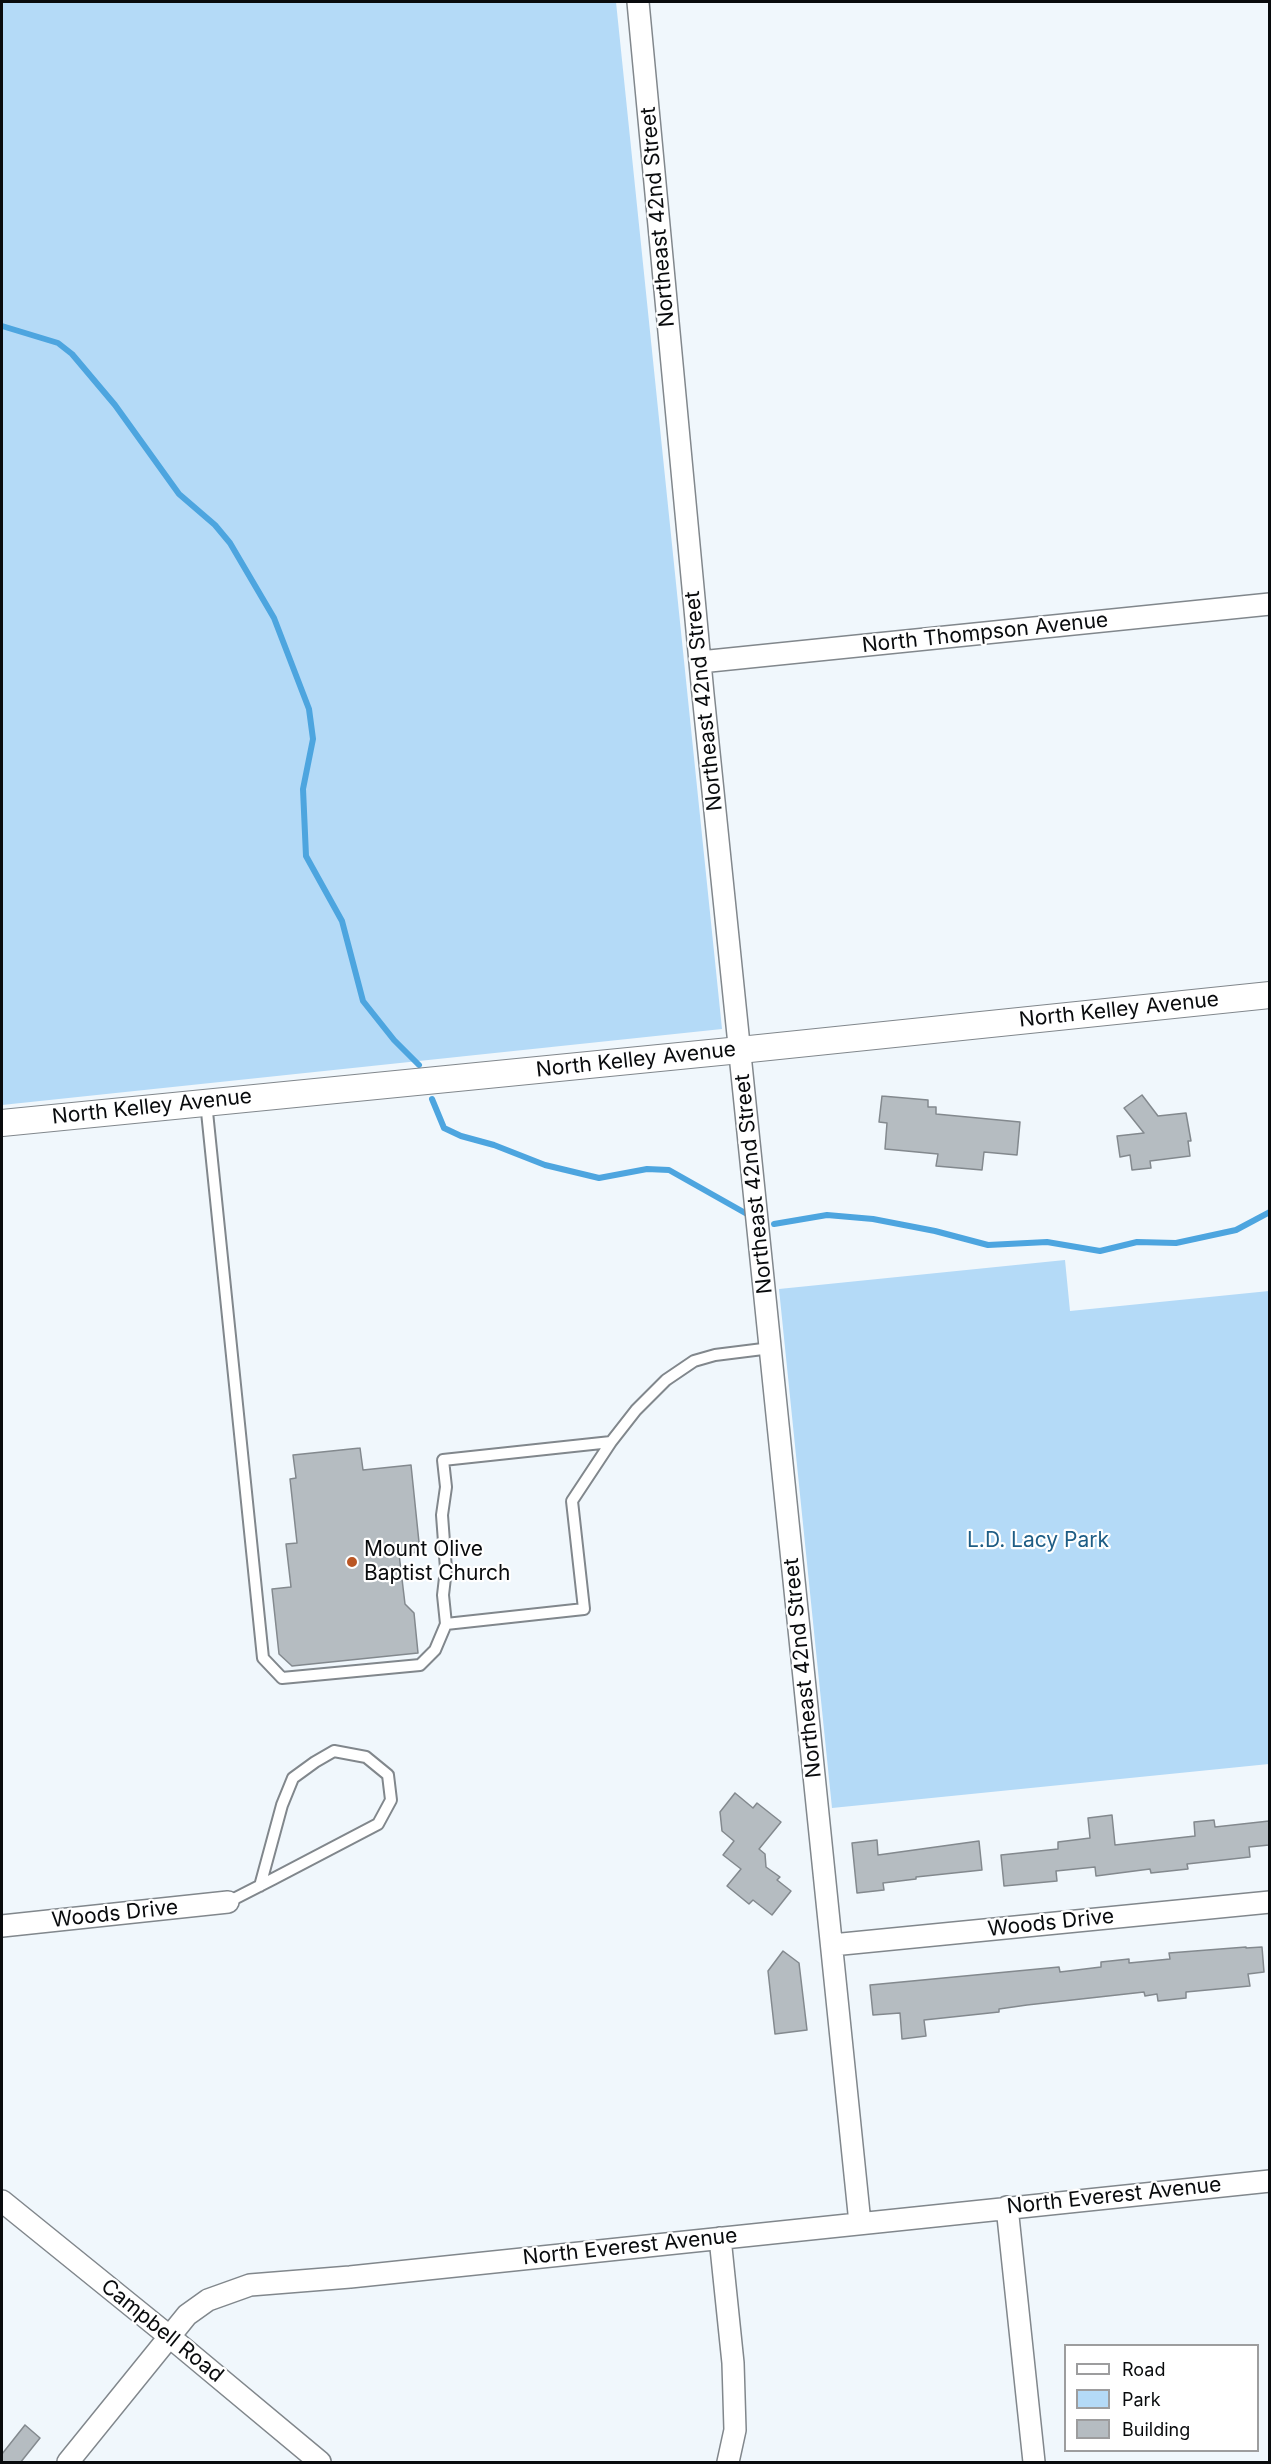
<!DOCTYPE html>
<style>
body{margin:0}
#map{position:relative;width:1271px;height:2464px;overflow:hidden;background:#f0f7fc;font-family:Inter,sans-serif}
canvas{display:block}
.frame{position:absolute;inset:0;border:3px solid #090b0d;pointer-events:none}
.legend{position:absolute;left:1064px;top:2344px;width:195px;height:108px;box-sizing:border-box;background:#fff;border:2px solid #9d9d9e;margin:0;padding:8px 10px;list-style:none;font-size:18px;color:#090b0d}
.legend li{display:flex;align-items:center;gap:12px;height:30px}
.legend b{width:30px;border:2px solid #9d9d9e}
</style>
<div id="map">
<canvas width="1271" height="2464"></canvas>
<div class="frame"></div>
<ul class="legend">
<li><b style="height:8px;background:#fff"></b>Road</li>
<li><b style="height:16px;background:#b4daf7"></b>Park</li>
<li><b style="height:16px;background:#b5bcc1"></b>Building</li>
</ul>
</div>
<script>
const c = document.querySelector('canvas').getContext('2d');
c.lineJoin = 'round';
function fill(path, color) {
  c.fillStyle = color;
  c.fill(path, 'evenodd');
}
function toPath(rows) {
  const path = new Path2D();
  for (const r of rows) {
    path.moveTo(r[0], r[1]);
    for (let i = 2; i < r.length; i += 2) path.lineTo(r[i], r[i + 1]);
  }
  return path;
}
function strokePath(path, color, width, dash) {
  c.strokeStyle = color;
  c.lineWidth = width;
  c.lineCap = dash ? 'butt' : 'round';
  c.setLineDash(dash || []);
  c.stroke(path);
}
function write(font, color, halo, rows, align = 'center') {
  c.font = font + ' Inter,sans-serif';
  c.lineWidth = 4.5;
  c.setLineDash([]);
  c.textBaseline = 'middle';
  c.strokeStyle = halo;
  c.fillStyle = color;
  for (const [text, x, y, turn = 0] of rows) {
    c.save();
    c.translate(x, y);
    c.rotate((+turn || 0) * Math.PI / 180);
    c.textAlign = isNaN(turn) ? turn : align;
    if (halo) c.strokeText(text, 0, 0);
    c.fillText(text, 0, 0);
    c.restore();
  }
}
fill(toPath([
 [2,2,616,2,722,1029,2,1105],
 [1065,1260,1070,1311,1269,1291,1269,1764,832,1808,779,1289]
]), '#b4daf7');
strokePath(toPath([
 [2,326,58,343,72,354,115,405,179,494,215,525,230,543,274,618,309,709,313,739,303,789,306,856,342,921,363,1001,394,1040,419,1065],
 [432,1099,444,1128,461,1136,494,1145,545,1165,599,1178,647,1169,669,1170,747,1214],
 [774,1224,827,1215,873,1219,935,1231,988,1245,1047,1242,1100,1251,1137,1242,1176,1243,1236,1230,1270,1212]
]), '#4da5df', 6);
const building = toPath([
 [1142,1095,1158,1116,1186,1113,1191,1141,1188,1141,1190,1156,1150,1161,1151,1168,1132,1170,1130,1155,1120,1157,1117,1136,1144,1133,1124,1108,1142,1095],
 [882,1096,928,1100,928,1107,936,1107,936,1114,1020,1122,1017,1155,984,1152,982,1170,936,1166,938,1154,885,1149,887,1123,879,1122,882,1096],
 [360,1448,363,1470,411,1465,420,1552,399,1554,405,1604,414,1613,418,1653,292,1666,279,1654,272,1589,291,1587,286,1544,297,1543,290,1479,296,1478,293,1455,360,1448],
 [735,1793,753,1808,757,1803,781,1822,759,1849,765,1854,766,1867,780,1877,777,1880,791,1891,772,1915,753,1900,749,1904,727,1886,741,1869,723,1855,734,1841,722,1831,720,1812,735,1793],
 [1112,1815,1115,1845,1195,1836,1194,1822,1214,1820,1215,1827,1269,1821,1269,1845,1249,1847,1250,1857,1187,1864,1188,1869,1151,1873,1150,1869,1096,1876,1095,1867,1056,1871,1057,1881,1004,1886,1001,1855,1058,1849,1058,1842,1090,1838,1088,1818,1112,1815],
 [877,1840,878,1855,979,1841,982,1870,916,1877,916,1879,883,1883,884,1890,857,1893,852,1843,877,1840],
 [1246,1947,1246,1948,1262,1947,1264,1972,1248,1974,1250,1986,1186,1992,1186,1998,1158,2001,1157,1994,1145,1996,1144,1992,1027,2005,999,2009,999,2012,924,2020,926,2036,902,2039,900,2013,873,2015,870,1985,1059,1967,1060,1972,1101,1967,1101,1962,1129,1959,1129,1963,1170,1959,1169,1953,1246,1947],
 [783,1951,799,1963,807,2030,775,2034,768,1971,783,1951],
 [25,2425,40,2438,20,2463,2,2463,2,2454,25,2425]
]);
fill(building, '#b5bcc1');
strokePath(building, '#83898e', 1.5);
const service = toPath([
 [206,1102,263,1658,282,1678,420,1665,435,1650,446,1624,584,1609,572,1501,611,1442,636,1410,666,1380,694,1361,715,1355,771,1348],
 [446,1624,443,1595,446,1569,442,1515,446,1487,443,1460,611,1442],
 [228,1902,273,1879,378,1824,391,1800,388,1775,366,1757,334,1751,315,1762,293,1778,282,1805,260,1886]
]);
const minor = toPath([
 [638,2,703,694,860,2223],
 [700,662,1270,604],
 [2,1926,228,1902],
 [832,1945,1270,1902],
 [2,2201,170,2337,320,2462],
 [1007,2207,1034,2462],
 [720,2238,733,2363,735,2430,728,2462],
 [68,2462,187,2315,208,2300,250,2285,350,2277,1270,2181]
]);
const tertiary = toPath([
 [2,1123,740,1050,1270,995]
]);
strokePath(service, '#81878c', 14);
strokePath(minor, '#81878c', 24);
strokePath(tertiary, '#81878c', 28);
strokePath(service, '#fff', 10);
strokePath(minor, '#fff', 21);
strokePath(tertiary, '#fff', 26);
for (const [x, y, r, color] of [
 [352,1562,6,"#ba5624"]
]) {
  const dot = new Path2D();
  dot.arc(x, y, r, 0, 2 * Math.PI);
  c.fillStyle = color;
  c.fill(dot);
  strokePath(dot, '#fff', 2);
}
write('21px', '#090b0d', '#fff', [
 ["Northeast 42nd Street",658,217,-95],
 ["North Thompson Avenue",985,633,-6],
 ["Northeast 42nd Street",704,701,-96],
 ["North Kelley Avenue",1119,1010,-6],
 ["North Kelley Avenue",636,1060,-6],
 ["North Kelley Avenue",152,1107,-6],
 ["Northeast 42nd Street",754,1184,-96],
 ["Northeast 42nd Street",803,1668,-96],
 ["Woods Drive",115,1914,-6],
 ["Woods Drive",1051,1923,-6],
 ["North Everest Avenue",1114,2196,-6],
 ["North Everest Avenue",630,2247,-6],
 ["Campbell Road",162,2331,39]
]);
write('21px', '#1e5d85', '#fff', [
 ["L.D. Lacy Park",1038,1541]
]);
write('21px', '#090b0d', '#fff', [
 ["Mount Olive",364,1550],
 ["Baptist Church",364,1574]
], 'left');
</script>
